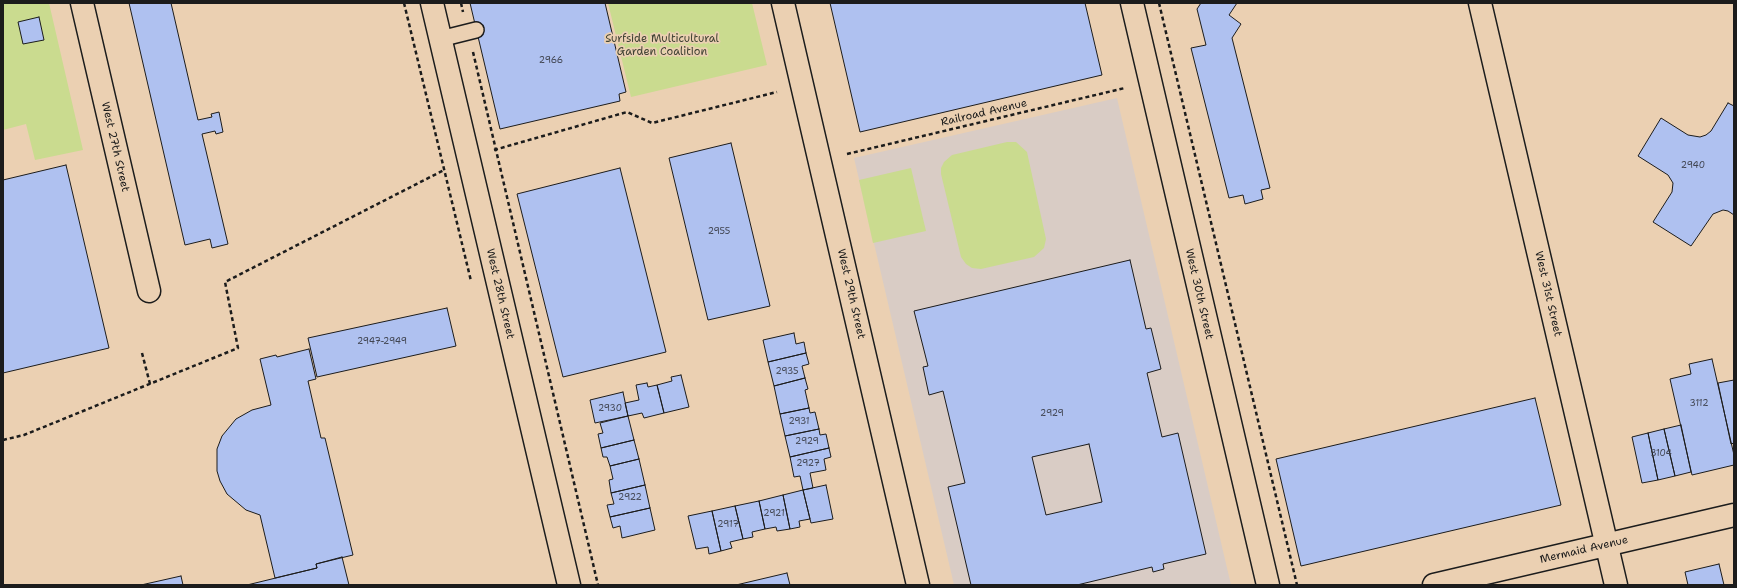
<!DOCTYPE html>
<style>
body{margin:0}
#map{position:relative;width:1737px;height:588px;overflow:hidden;background:#ebd0b2;font-family:"Shantell Sans",sans-serif}
canvas{display:block}
.frame{position:absolute;inset:0;border:4px solid #1c1c1c;pointer-events:none}
</style>
<div id="map">
<canvas width="1737" height="588"></canvas>
<div class="frame"></div>
</div>
<script>
const c = document.querySelector('canvas').getContext('2d');
c.lineJoin = 'round';
function fill(path, color) {
  c.fillStyle = color;
  c.fill(path, 'evenodd');
}
function toPath(rows) {
  const path = new Path2D();
  for (const r of rows) {
    path.moveTo(r[0], r[1]);
    for (let i = 2; i < r.length; i += 2) path.lineTo(r[i], r[i + 1]);
  }
  return path;
}
function strokePath(path, color, width, dash) {
  c.strokeStyle = color;
  c.lineWidth = width;
  c.lineCap = dash ? 'butt' : 'round';
  c.setLineDash(dash || []);
  c.stroke(path);
}
function write(font, color, halo, rows, align = 'center') {
  c.font = font + ' "Shantell Sans",sans-serif';
  c.lineWidth = 3.5;
  c.setLineDash([]);
  c.textBaseline = 'middle';
  c.strokeStyle = halo;
  c.fillStyle = color;
  for (const [text, x, y, turn = 0] of rows) {
    c.save();
    c.translate(x, y);
    c.rotate((+turn || 0) * Math.PI / 180);
    c.textAlign = isNaN(turn) ? turn : align;
    if (halo) c.strokeText(text, 0, 0);
    c.fillText(text, 0, 0);
    c.restore();
  }
}
fill(toPath([
 [1117,98,1231,585,954,585,854,158]
]), '#d9ccc5');
fill(toPath([
 [3,3,49,3,83,150,35,160,26,124,3,130],
 [608,3,752,3,767,65,631,97],
 [1007,142,1016,142,1027,152,1046,239,1044,248,1034,257,981,269,972,268,966,264,961,257,941,174,941,168,944,162,952,155],
 [911,168,926,231,873,243,859,180]
]), '#cadb8f');
const building = toPath([
 [129,3,171,3,198,120,212,117,211,114,219,112,223,132,216,134,215,131,202,134,228,244,212,248,210,239,185,245,129,3],
 [470,3,605,3,626,92,619,94,620,101,500,129,470,3],
 [830,3,1085,3,1102,75,860,132,830,3],
 [1201,3,1237,3,1229,15,1241,24,1232,38,1270,188,1261,190,1263,199,1245,204,1243,195,1229,198,1191,48,1206,45,1197,9,1201,3],
 [39,17,44,40,23,44,18,22,39,17],
 [1728,103,1734,106,1734,215,1728,211,1723,210,1713,214,1691,246,1653,222,1672,192,1673,183,1668,175,1638,156,1661,118,1688,135,1700,137,1706,135,1711,131,1728,103],
 [731,143,770,306,708,320,669,158,731,143],
 [66,165,109,348,3,373,3,180,66,165],
 [620,168,666,352,563,377,517,194,620,168],
 [1130,260,1146,329,1151,328,1161,369,1147,373,1162,437,1178,433,1206,554,1163,564,1164,569,1153,572,1152,567,1077,585,971,585,948,487,965,483,943,391,929,395,923,367,928,366,914,311,1130,260],
 [1089,444,1102,502,1046,515,1032,457,1089,444],
 [447,308,456,346,317,377,308,338,447,308],
 [794,333,796,344,804,342,806,353,768,362,763,340,794,333],
 [309,349,316,379,308,381,321,438,325,438,353,555,316,564,317,568,275,578,260,515,246,510,227,494,220,481,217,471,217,449,222,436,236,419,252,410,271,405,260,359,276,355,277,357,309,349],
 [806,353,809,364,802,366,805,378,774,386,768,362,806,353],
 [1712,359,1734,455,1734,465,1692,475,1670,379,1691,374,1689,364,1712,359],
 [681,375,689,407,664,413,657,385,672,381,671,377,681,375],
 [805,378,808,389,805,390,809,408,780,414,774,386,805,378],
 [1734,380,1734,443,1731,444,1718,383,1734,380],
 [647,383,648,387,657,385,664,413,644,418,642,413,628,416,625,403,639,400,636,385,647,383],
 [623,392,628,416,595,423,590,400,623,392],
 [1535,398,1561,505,1301,566,1276,459,1535,398],
 [809,408,810,413,815,412,819,429,785,436,780,414,809,408],
 [628,416,634,440,601,448,598,434,603,433,600,423,628,416],
 [1681,425,1691,472,1675,476,1664,429,1681,425],
 [819,429,820,435,826,434,829,448,790,457,785,436,819,429],
 [1664,429,1675,476,1658,480,1648,433,1664,429],
 [1648,433,1658,480,1642,483,1632,437,1648,433],
 [634,440,639,459,610,466,607,457,603,457,601,448,634,440],
 [829,448,831,457,824,459,826,470,810,473,813,488,803,490,800,476,794,477,790,457,829,448],
 [639,459,645,485,611,493,609,480,613,479,610,466,639,459],
 [645,485,650,508,610,517,607,505,614,504,611,493,645,485],
 [826,485,833,519,811,523,803,490,826,485],
 [803,490,810,519,799,521,800,527,790,529,783,495,803,490],
 [783,495,790,529,777,531,776,527,765,529,759,501,783,495],
 [759,501,765,529,752,532,753,537,743,539,735,506,759,501],
 [735,506,743,539,730,542,732,548,721,551,712,511,735,506],
 [650,508,655,530,622,538,620,526,613,528,610,517,650,508],
 [712,511,721,551,709,554,708,547,696,549,688,516,712,511],
 [342,557,349,585,247,585,317,568,316,564,342,557],
 [1719,564,1724,585,1688,585,1685,572,1719,564],
 [787,573,790,585,736,585,787,573],
 [181,576,183,585,141,585,181,576]
]);
fill(building, '#afc1f0');
strokePath(building, '#1c1c1c', 1);
const service = toPath([
 [440,39,476,30]
]);
const minor = toPath([
 [82,3,149,291],
 [432,3,569,585],
 [783,3,918,585],
 [1132,3,1268,585],
 [1480,3,1616,585],
 [1434,585,1734,515]
]);
strokePath(service, '#1c1c1c', 18);
strokePath(minor, '#1c1c1c', 25);
strokePath(toPath([
 [404,3,471,281],
 [461,3,463,12],
 [1159,3,1297,585],
 [473,52,598,585],
 [494,150,627,112,652,123,777,92],
 [847,154,1125,88],
 [142,353,150,384],
 [3,440,24,435,238,348,225,282,444,170]
]), '#1c1c1c', 2.5, [4, 3]);
strokePath(service, '#ebd0b2', 15);
strokePath(minor, '#ebd0b2', 22);
write('9px', '#414551', null, [
 ["2966",551,61],
 ["2940",1693,166],
 ["2955",719,232],
 ["2947-2949",382,342],
 ["2935",787,372],
 ["3112",1699,404],
 ["2930",610,409],
 ["2929",1052,414],
 ["2931",799,422],
 ["2929",807,442],
 ["3104",1661,454],
 ["2927",808,464],
 ["2922",630,498],
 ["2921",774,514],
 ["2917",728,525]
]);
write('11px', '#3f4233', '#ebd0b2', [
 ["Surfside Multicultural",662,39],
 ["Garden Coalition",662,52]
]);
write('11px', '#1c1c1c', '#ebd0b2', [
 ["Railroad Avenue",984,113,-13],
 ["West 27th Street",115,147,77],
 ["West 28th Street",500,294,77],
 ["West 29th Street",851,294,77],
 ["West 30th Street",1199,294,77],
 ["West 31st Street",1548,294,77],
 ["Mermaid Avenue",1584,550,-13]
]);
</script>
